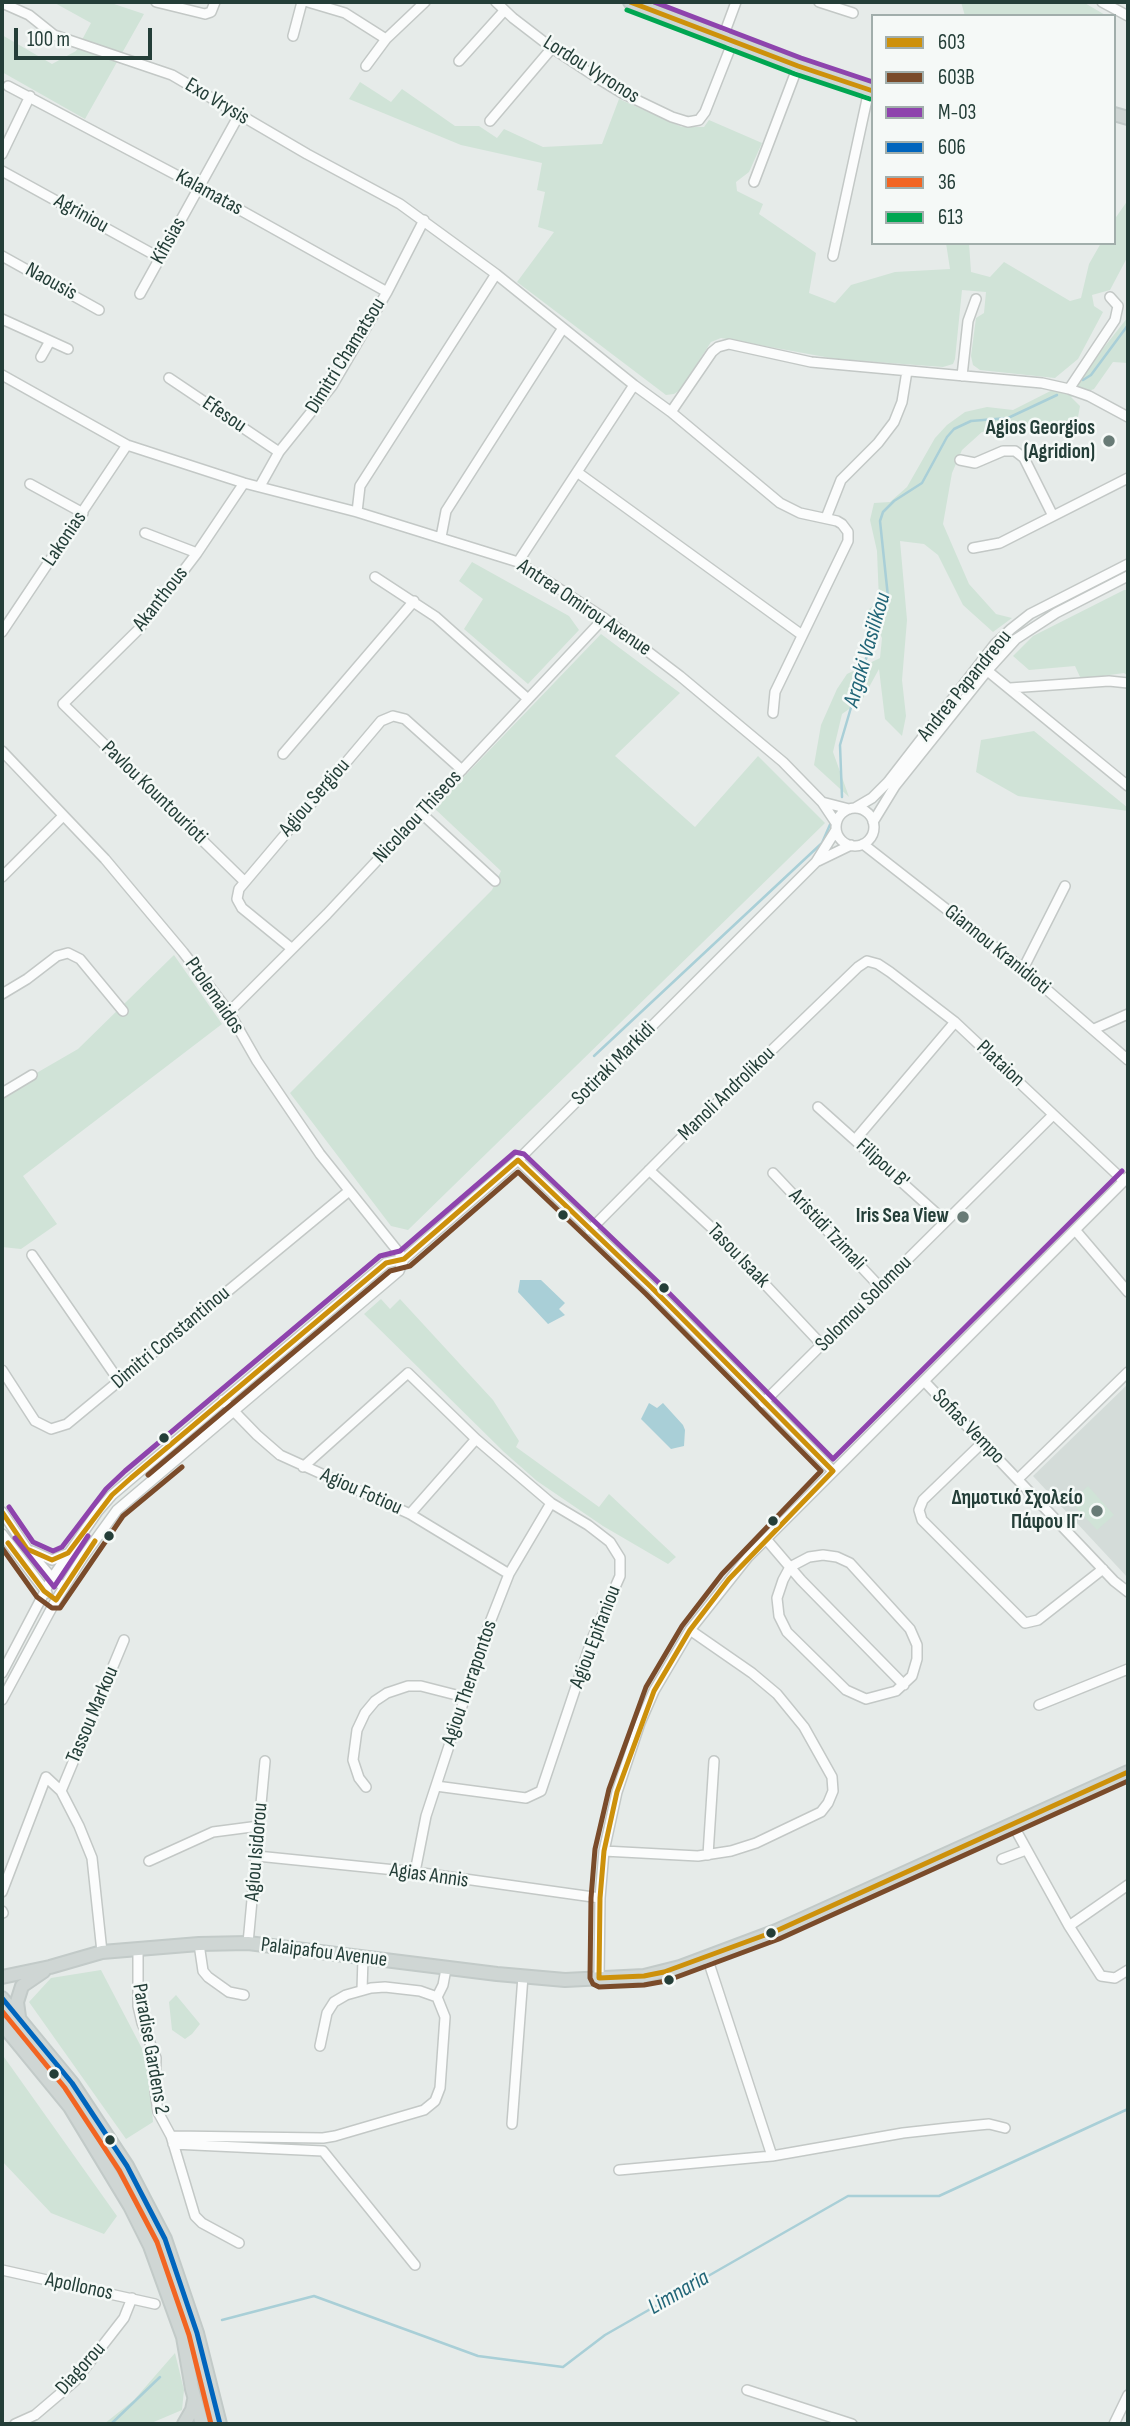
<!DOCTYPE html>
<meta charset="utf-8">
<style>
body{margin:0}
#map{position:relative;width:1130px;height:2426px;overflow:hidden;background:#e6ebe9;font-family:"Sofia Sans Condensed",sans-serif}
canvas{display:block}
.frame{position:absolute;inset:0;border:4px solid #243e38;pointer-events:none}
.legend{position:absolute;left:871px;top:14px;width:245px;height:231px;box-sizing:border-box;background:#f5f9f7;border:2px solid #a1aeab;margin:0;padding:9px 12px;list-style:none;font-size:21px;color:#243e38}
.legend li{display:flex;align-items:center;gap:14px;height:35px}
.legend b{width:35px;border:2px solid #a1aeab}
.scale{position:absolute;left:14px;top:28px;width:138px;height:32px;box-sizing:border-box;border:4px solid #243e38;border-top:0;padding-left:9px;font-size:21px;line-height:24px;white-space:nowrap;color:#243e38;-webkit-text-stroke:5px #f5f9f7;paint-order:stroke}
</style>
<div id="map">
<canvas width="1130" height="2426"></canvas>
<div class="frame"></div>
<ul class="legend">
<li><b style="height:9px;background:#cd910b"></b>603</li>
<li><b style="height:9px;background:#7a4b2a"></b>603B</li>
<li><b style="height:9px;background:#8e44ad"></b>M-03</li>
<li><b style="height:9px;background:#0065bd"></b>606</li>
<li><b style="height:9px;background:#f26522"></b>36</li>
<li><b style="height:9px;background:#00a651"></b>613</li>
</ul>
<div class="scale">100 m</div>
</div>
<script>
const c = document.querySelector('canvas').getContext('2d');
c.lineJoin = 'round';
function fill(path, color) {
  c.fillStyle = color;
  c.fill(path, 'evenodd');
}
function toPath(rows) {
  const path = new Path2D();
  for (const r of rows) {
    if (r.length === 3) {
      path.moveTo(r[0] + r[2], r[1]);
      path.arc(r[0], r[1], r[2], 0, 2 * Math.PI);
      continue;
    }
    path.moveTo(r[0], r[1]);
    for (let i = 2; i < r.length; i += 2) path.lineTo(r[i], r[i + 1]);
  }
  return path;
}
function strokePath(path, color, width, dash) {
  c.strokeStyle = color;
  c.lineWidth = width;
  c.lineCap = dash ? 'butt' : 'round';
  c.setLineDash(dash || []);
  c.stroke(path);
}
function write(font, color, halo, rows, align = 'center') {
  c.font = font + ' "Sofia Sans Condensed",sans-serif';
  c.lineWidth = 5;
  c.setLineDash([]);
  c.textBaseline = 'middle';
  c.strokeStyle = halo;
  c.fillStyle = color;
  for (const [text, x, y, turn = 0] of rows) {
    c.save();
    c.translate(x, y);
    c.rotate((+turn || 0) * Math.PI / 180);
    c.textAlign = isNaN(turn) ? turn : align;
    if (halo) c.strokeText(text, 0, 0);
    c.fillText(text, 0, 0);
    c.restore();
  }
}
fill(toPath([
 [1128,1384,1128,1578,1033,1476]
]), '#d4dcd9');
fill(toPath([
 [53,2,108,2,144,14,85,119,2,72,2,35,52,64,76,51,91,23],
 [961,2,1083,2,1107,16,965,16],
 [360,82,391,102,402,89,455,126,479,126,497,138,504,129,543,147,602,144,619,99,682,127,704,127,709,120,762,143,749,172,736,182,737,191,763,204,759,214,816,253,809,293,835,303,851,285,895,272,950,269,946,243,969,243,971,272,990,277,1004,262,1070,301,1081,298,1089,264,1101,243,1114,243,1114,220,1128,200,1128,256,1110,290,1092,295,1094,306,1103,312,1078,359,1055,378,980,370,973,365,971,356,976,318,984,313,986,292,962,290,955,359,953,364,943,367,836,359,721,338,711,342,680,390,674,394,666,395,517,282,554,232,538,227,545,192,537,190,542,163,461,145,349,99],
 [1128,317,1128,363,1113,362,1094,389,1071,397,1080,406,1078,417,1051,427,1009,436,982,432,962,450,952,473,943,524,969,584,996,614,1012,618,993,632,963,605,938,555,924,544,900,541,907,620,902,680,906,716,902,736,885,719,879,669,862,700,842,714,833,752,849,797,814,765,821,725,837,689,847,674,880,658,882,638,868,610,879,601,877,551,870,520,874,503,890,502,907,487,935,438,947,425,965,412,987,407,1013,410,1082,375],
 [472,562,569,616,579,630,528,684,464,629,483,599,459,581],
 [1124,590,1128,590,1128,676,1124,673,1081,679,1075,666,1029,670,1013,656,1033,636],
 [601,634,680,693,615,756,695,827,758,756,825,823,408,1230,391,1226,290,1093,492,890,501,871,434,808],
 [1034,731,1128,808,1128,811,1018,796,976,772,981,740],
 [174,955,222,1024,23,1176,57,1224,21,1249,2,1247,2,1093,78,1049],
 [381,1299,390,1309,400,1299,493,1400,519,1441,516,1447,599,1507,609,1494,676,1557,668,1564,603,1526,537,1481,504,1452,364,1314],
 [1088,1486,1114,1515,1097,1530,1071,1502],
 [101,1970,148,2060,153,2122,126,2139,29,2002,51,1978],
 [176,1995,200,2024,192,2034,185,2039,172,2030,169,2002],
 [4,2057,117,2216,104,2234,51,2213,2,2161,2,2067],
 [175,2353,184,2390,182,2410,149,2424,104,2424,134,2400]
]), '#d0e3d7');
fill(toPath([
 [520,1280,541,1280,565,1303,559,1309,565,1315,548,1324,518,1292],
 [649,1403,657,1408,663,1403,683,1425,685,1430,684,1446,671,1449,641,1419]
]), '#a9cfd7');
strokePath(toPath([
 [1083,380,1091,375,1128,325],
 [842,797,840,745,862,670,888,597,880,521,883,512,894,501,922,483,947,437,954,429,971,421,1008,418,1057,395],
 [594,1056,822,843,832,820],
 [222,2320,314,2296,478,2356,563,2367,605,2335,848,2196,939,2196,1128,2109],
 [111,2424,160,2377]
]), '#a9cfd7', 2.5);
const minor = toPath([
 [156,2,205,14,211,12,215,2],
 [308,2,345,13,386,39],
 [496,2,513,18,552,48,599,79,622,93,672,117,688,122,699,120,705,112,733,41],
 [819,2,853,13],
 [1102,2,1128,16],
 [2,3,29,15,54,35,172,75,307,154,400,204,496,274,634,385,671,412,780,503,800,513,837,521,842,524,848,532,848,541,775,692,773,713],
 [293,36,302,2],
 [723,37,736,2],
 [459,61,504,11],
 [366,66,386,39,425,2],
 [8,86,199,187,387,292],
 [490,121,552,48],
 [2,154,30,96],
 [2,171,160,258],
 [754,182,798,66],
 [2,256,99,310],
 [833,256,869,90],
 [140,294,239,115],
 [2,319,68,349],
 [41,357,50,341],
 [2,375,127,445,244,483,357,512,518,562,604,618,680,676,783,762,822,802,836,823],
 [962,376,968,321,976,299],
 [169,378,279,452],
 [1069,389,1115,320,1118,306,1110,297],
 [671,412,712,352,718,347,729,344,811,362,1042,383,1069,389,1089,396,1128,417],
 [960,460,975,463,1003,451,1015,451,1024,458,1053,516],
 [577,472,802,635],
 [30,484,83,513],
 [260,486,279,452,332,386,387,292,424,220],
 [357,512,360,486,496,274],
 [826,518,841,480,878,443,894,422,902,402,907,371],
 [145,533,197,553],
 [441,537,446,511,563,328],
 [973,548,1000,543,1128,478],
 [518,562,634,385],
 [375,577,436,617,528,699],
 [2,632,127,445],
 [984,668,1128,786],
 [1010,688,1109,681,1128,683],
 [2,751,105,859,183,952,229,1012,257,1061,320,1154,404,1259],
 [283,754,414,601],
 [822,802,849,809],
 [855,808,872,798,888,782,995,644,1011,629,1030,614,1128,564],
 [855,827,19],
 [421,813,495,881],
 [873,822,895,786,987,671,1016,639,1056,613,1128,576],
 [863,844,1023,969,1128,1060],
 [818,861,851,845],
 [2,877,63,816],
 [244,881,63,704,139,629,197,553,244,483],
 [291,948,242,908,237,899,239,889,381,721,393,716,405,719,462,770],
 [1023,969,1065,886],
 [2,994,27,979,57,956,68,953,80,959,123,1011],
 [229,1012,327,914,604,618],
 [1094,1029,1128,1014],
 [2,1093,32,1075],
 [818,1107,945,1221],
 [855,1140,955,1022],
 [518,1160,652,1288,833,1471],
 [649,1170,713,1229,822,1345],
 [773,1173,881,1288],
 [590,1230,689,1130,858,967,867,961,878,964,890,972,955,1022,1124,1181],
 [1076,1231,1128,1292],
 [32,1255,119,1381],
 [2,1370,35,1421,51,1429,67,1424,349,1191],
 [924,1381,1114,1581,1128,1592],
 [223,1400,257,1435,280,1455,410,1514,509,1574],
 [763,1403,1053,1115],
 [982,1443,923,1500,919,1510,922,1520,1025,1623,1038,1620,1103,1569],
 [303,1467,408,1373,476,1439,551,1503,588,1525,610,1542,620,1558,620,1576,592,1639,541,1791,526,1798,436,1786],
 [1018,1479,1128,1372],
 [2,1512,27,1549,52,1578,64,1587],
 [410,1514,476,1439],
 [2,1534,47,1593],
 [766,1539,801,1580,904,1685],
 [32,1551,52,1560,67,1554],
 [823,1555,837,1557,850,1563,910,1629,917,1645,917,1659,912,1676,896,1691,866,1699,846,1690,787,1632,779,1616,777,1598,783,1580,790,1567,809,1557,823,1555],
 [2,1673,52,1578,98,1511,112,1495,386,1263,404,1259,518,1160,816,862,836,830],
 [2,1700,56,1600,83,1557,117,1510,399,1271,404,1259],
 [1039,1705,1128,1669],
 [366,1787,359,1778,353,1760,357,1730,365,1713,375,1701,387,1693,408,1686,421,1686,464,1697],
 [61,1791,124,1640],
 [1013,1825,1069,1926,1101,1976,1115,1978,1128,1970],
 [604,1851,698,1856,731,1851,756,1843,821,1812,828,1803,833,1791,832,1777,804,1727,777,1694,752,1673,690,1630],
 [708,1855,714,1761],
 [257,1856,415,1872,600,1898],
 [1002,1859,1026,1850],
 [149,1861,213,1832,259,1826],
 [415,1872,426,1816,487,1630,509,1574,551,1503],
 [2,1892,46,1777,61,1791,79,1826,92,1858,102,1952],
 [2,1911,3,1913],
 [1069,1926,1128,1885],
 [248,1943,265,1761],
 [199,1944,203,1971,208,1977,229,1992,244,1995],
 [138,1949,138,2006,142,2023,156,2058,155,2091,158,2112,171,2136,195,2216,202,2223,239,2243],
 [707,1957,772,2156],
 [599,1978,600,1898,604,1851,617,1792,640,1723,654,1691,690,1630,748,1557,1128,1177],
 [362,1990,363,1958],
 [320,2046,327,2013,334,2002,346,1995,371,1988,385,1987,420,1991,437,1997],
 [512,2124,523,1976],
 [171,2136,323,2138,335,2136,424,2110,435,2101,440,2088,445,2017,437,1997,443,1985,446,1969],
 [173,2144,323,2151,415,2265],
 [619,2170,772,2156,903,2133,948,2128,989,2124,1005,2128],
 [2,2270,155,2304],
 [747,2390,852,2424],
 [15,2424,35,2415,75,2381,124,2318,132,2298],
 [1114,2424,1128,2395]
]);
const major = toPath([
 [630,2,798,66,873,91],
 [1114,114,1128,118],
 [2,1977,50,1967,102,1952,199,1944,248,1943,497,1974,565,1980,644,1976,680,1967,776,1931,1128,1772],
 [2,1998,72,2083,127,2166,165,2239,197,2333,220,2424],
 [19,2017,17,2002,22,1986,44,1971],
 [2,2024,70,2107,130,2206,150,2246,183,2337,192,2389,202,2424],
 [184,2424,192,2410,194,2400]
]);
strokePath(minor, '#c3c8c6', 12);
strokePath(major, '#c2cac8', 16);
strokePath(minor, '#fbfcfc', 9);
strokePath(major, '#cfd6d4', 12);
strokePath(toPath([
 [630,2,798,66,873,91],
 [2,1512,27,1549,52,1560,68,1553,112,1495,131,1478,386,1263,404,1259,518,1160,652,1288,833,1471,729,1579,690,1630,654,1691,617,1792,604,1851,600,1898,599,1978,644,1976,664,1972,776,1931,1128,1772],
 [8,1543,44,1591,56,1600,95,1541]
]), '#cd910b', 5);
strokePath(toPath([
 [148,1475,390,1271,410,1266,518,1172,646,1294,821,1471,722,1574,682,1626,646,1687,609,1789,595,1849,591,1898,590,1978,593,1984,599,1987,644,1985,666,1981,779,1939,1128,1781],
 [2,1548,37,1597,52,1608,60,1608,123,1516,182,1467]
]), '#7a4b2a', 5);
strokePath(toPath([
 [654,2,801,58,873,82],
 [9,1507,33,1542,53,1551,62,1547,106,1489,125,1471,380,1256,400,1251,515,1152,524,1154,658,1282,833,1459,1122,1171],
 [15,1538,54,1587,88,1536]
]), '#8e44ad', 5);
strokePath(toPath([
 [2,1998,72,2083,127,2166,165,2239,197,2333,220,2424]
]), '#0065bd', 5);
strokePath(toPath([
 [2,2011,65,2088,119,2170,157,2242,189,2335,211,2424]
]), '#f26522', 5);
strokePath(toPath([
 [627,10,795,74,870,99]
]), '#00a651', 5);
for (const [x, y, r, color] of [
 [1109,441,7,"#687b76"],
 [563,1215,6,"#243e38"],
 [963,1217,7,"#687b76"],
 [664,1288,6,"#243e38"],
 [164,1438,6,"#243e38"],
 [1097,1511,7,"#687b76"],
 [773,1521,6,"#243e38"],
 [109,1536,6,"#243e38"],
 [771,1933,6,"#243e38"],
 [669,1980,6,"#243e38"],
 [54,2074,6,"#243e38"],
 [110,2140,6,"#243e38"]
]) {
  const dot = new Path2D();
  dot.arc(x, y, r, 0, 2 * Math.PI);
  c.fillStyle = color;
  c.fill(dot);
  strokePath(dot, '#f5f9f7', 2.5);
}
write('21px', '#243e38', '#f5f9f7', [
 ["Lordou Vyronos",591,70,32],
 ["Exo Vrysis",217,102,31],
 ["Kalamatas",209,193,29],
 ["Agriniou",81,214,29],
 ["Kifisias",169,241,-61],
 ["Naousis",51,282,29],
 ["Dimitri Chamatsou",346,356,-58],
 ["Efesou",224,415,34],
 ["Lakonias",65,539,-56],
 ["Akanthous",161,599,-52],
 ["Antrea Omirou Avenue",584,608,34],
 ["Andrea Papandreou",965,686,-51],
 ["Pavlou Kountourioti",154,793,44],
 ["Agiou Sergiou",315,798,-49],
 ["Nicolaou Thiseos",418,817,-47],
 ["Giannou Kranidioti",997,950,39],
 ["Ptolemaidos",214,996,55],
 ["Sotiraki Markidi",614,1064,-45],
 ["Plataion",1000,1064,43],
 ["Manoli Androlikou",727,1094,-44],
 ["Filipou B'",882,1164,42],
 ["Aristidi Tzimali",827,1230,47],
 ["Tasou Isaak",738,1256,46],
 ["Solomou Solomou",864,1304,-45],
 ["Dimitri Constantinou",171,1338,-40],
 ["Sofias Vempo",968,1427,46],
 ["Agiou Fotiou",361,1492,24],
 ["Agiou Epifaniou",596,1637,-69],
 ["Agiou Therapontos",470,1683,-71],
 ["Tassou Markou",93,1715,-67],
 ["Agiou Isidorou",257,1852,-85],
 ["Agias Annis",429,1876,8],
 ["Palaipafou Avenue",324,1953,7],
 ["Paradise Gardens 2",150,2049,80],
 ["Apollonos",79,2287,12],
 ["Diagorou",81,2369,-48]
]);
write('bold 21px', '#243e38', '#f5f9f7', [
 ["Agios Georgios",1095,429],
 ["(Agridion)",1095,453],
 ["Iris Sea View",949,1217],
 ["Δημοτικό Σχολείο",1083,1499],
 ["Πάφου ΙΓ΄",1083,1523]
], 'right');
write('italic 23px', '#216577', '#f5f9f7', [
 ["Argaki Vasilikou",868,650,-74],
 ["Limnaria",679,2293,-30]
]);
</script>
